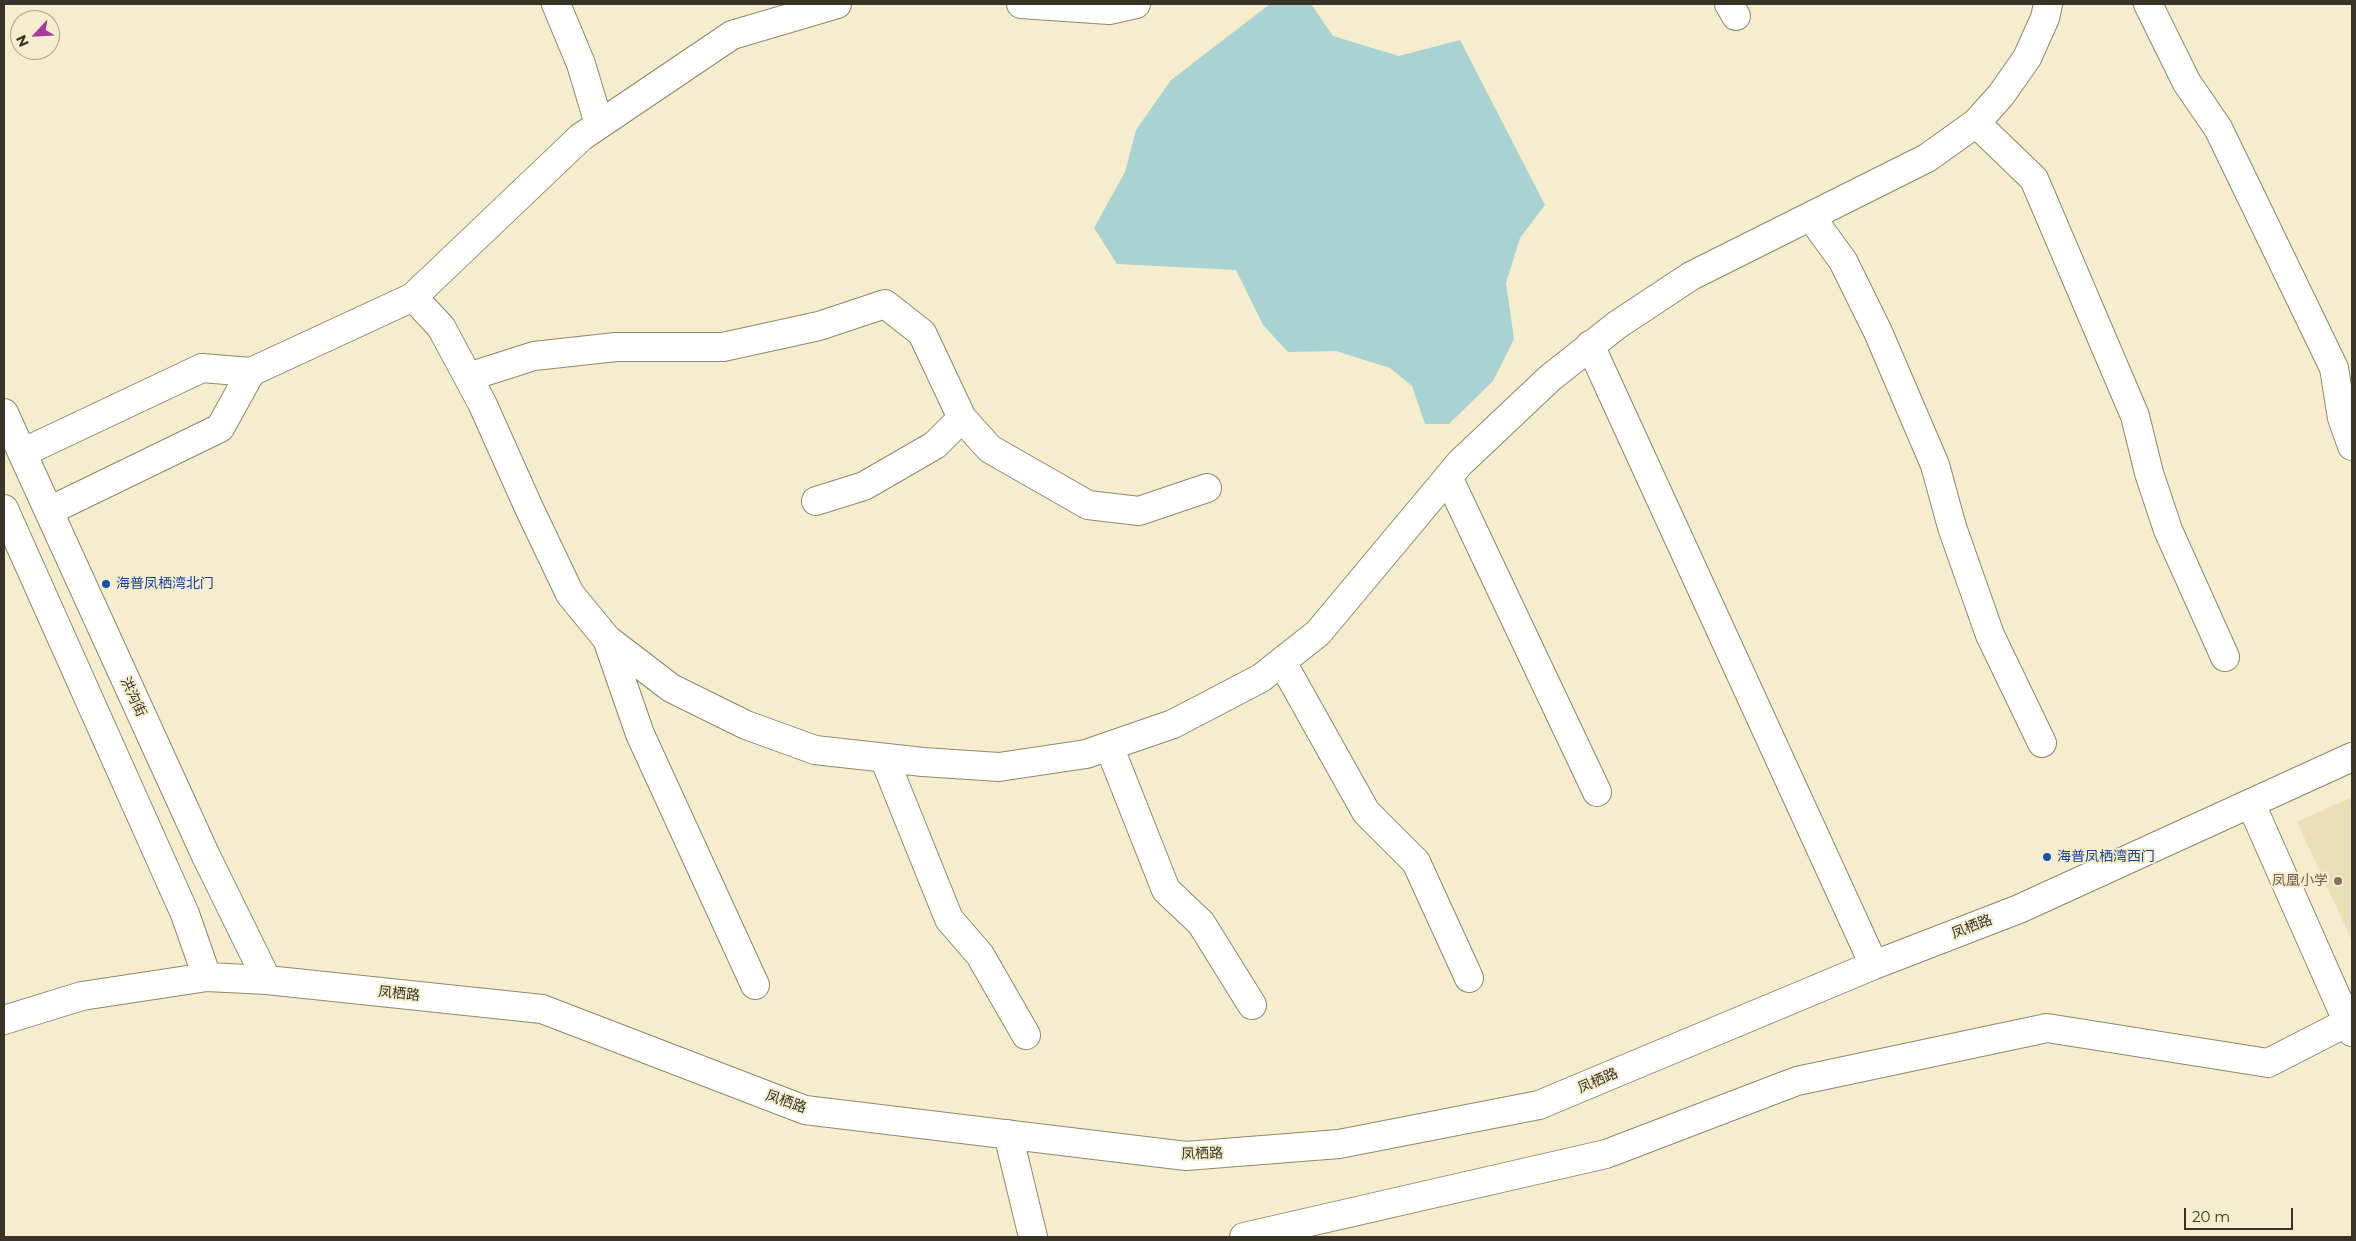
<!DOCTYPE html>
<meta charset="utf-8">
<style>
body{margin:0}
#map{position:relative;width:2356px;height:1241px;overflow:hidden;background:#f5edcd;font-family:Montserrat,sans-serif}
canvas{display:block}
.frame{position:absolute;inset:0;border:5px solid #373427;pointer-events:none}
.north{position:absolute;left:10px;top:10px;width:50px;height:50px;box-sizing:border-box;background:#f5edcd;border:1px solid #a9a38b;border-radius:50%;rotate:245deg;font-size:14px;font-weight:700;line-height:20px;text-align:center;color:#373427}
.north::after{content:'';display:block;margin:auto;width:18px;height:22px;background:#a63b9b;clip-path:polygon(50% 0,100% 100%,50% 72%,0 100%)}
.scale{position:absolute;left:2184px;top:1208px;width:109px;height:22px;box-sizing:border-box;border:2px solid #373427;border-top:0;padding-left:6px;font-size:15px;line-height:18px;white-space:nowrap;color:#373427;-webkit-text-stroke:4px #f5edcd;paint-order:stroke}
</style>
<div id="map">
<canvas width="2356" height="1241"></canvas>
<div class="frame"></div>
<div class="north">N</div>
<div class="scale">20 m</div>
</div>
<script>
const c = document.querySelector('canvas').getContext('2d');
c.lineJoin = 'round';
function fill(path, color) {
  c.fillStyle = color;
  c.fill(path, 'evenodd');
}
function toPath(rows) {
  const path = new Path2D();
  for (const r of rows) {
    path.moveTo(r[0], r[1]);
    for (let i = 2; i < r.length; i += 2) path.lineTo(r[i], r[i + 1]);
  }
  return path;
}
function strokePath(path, color, width, dash) {
  c.strokeStyle = color;
  c.lineWidth = width;
  c.lineCap = dash ? 'butt' : 'round';
  c.setLineDash(dash || []);
  c.stroke(path);
}
function write(font, color, halo, rows, align = 'center') {
  c.font = font + ' Montserrat,"Noto Sans SC",sans-serif';
  c.lineWidth = 4;
  c.setLineDash([]);
  c.textBaseline = 'middle';
  c.strokeStyle = halo;
  c.fillStyle = color;
  for (const [text, x, y, turn = 0] of rows) {
    c.save();
    c.translate(x, y);
    c.rotate((+turn || 0) * Math.PI / 180);
    c.textAlign = isNaN(turn) ? turn : align;
    if (halo) c.strokeText(text, 0, 0);
    c.fillText(text, 0, 0);
    c.restore();
  }
}
fill(toPath([
 [2352,797,2352,941,2297,822]
]), '#e9e0b9');
fill(toPath([
 [1270,4,1311,4,1333,36,1399,56,1460,40,1545,205,1520,238,1506,283,1514,339,1493,381,1449,424,1425,424,1412,386,1390,368,1336,351,1288,352,1263,325,1236,270,1117,264,1094,228,1125,172,1136,130,1171,80]
]), '#a9d2d2');
const minor = toPath([
 [556,4,581,64,599,124],
 [1021,4,1109,10,1136,4],
 [1729,4,1736,16],
 [2148,4,2187,83,2218,128,2334,368,2342,418,2352,446],
 [1976,123,2034,179,2135,416,2149,473,2168,530,2225,657],
 [1811,217,1843,261,1878,332,1935,465,1952,527,1990,635,2042,743],
 [413,297,441,327,482,403,529,508,570,594,607,639,671,688,746,725,815,750,923,762,999,767,1086,754,1173,724,1261,678,1318,633,1460,463,1550,378,1617,325,1691,276,1927,158,1976,123,2001,95,2027,58,2045,18,2048,4],
 [1590,345,1874,965],
 [468,377,534,356,616,347,723,347,819,326,885,304,922,333,962,418,990,449,1088,505,1139,511,1207,488],
 [4,413,206,856,267,980],
 [22,453,202,368,251,372],
 [1448,477,1597,792],
 [816,501,864,486,935,445,962,418],
 [4,509,185,914,207,977],
 [49,511,220,428,251,372,413,297,581,137,732,35,837,4],
 [607,639,640,734,755,985],
 [1282,662,1366,812,1416,862,1469,978],
 [1109,746,1166,890,1201,923,1252,1005],
 [884,758,949,919,980,955,1026,1035],
 [2251,804,2352,1032],
 [4,1020,82,996,207,977,267,980,542,1009,805,1110,1186,1156,1339,1144,1539,1105,1874,965,2019,909,2352,757],
 [1008,1134,1033,1237],
 [1244,1237,1606,1154,1797,1081,2047,1028,2268,1063,2348,1022]
]);
strokePath(minor, '#8f886b', 30);
strokePath(minor, '#fff', 28);
for (const [x, y, r, color] of [
 [106,584,5,"#1a4fb4"],
 [2047,857,5,"#1a4fb4"],
 [2338,881,5,"#8d6e63"]
]) {
  const dot = new Path2D();
  dot.arc(x, y, r, 0, 2 * Math.PI);
  c.fillStyle = color;
  c.fill(dot);
  strokePath(dot, '#f5edcd', 2);
}
write('14px', '#164399', '#f5edcd', [
 ["海普凤栖湾北门",116,584],
 ["海普凤栖湾西门",2057,857]
], 'left');
write('14px', '#373427', '#f5edcd', [
 ["洪沟街",133,697,65],
 ["凤栖路",1972,927,-21],
 ["凤栖路",399,994,6],
 ["凤栖路",1598,1081,-23],
 ["凤栖路",786,1102,19],
 ["凤栖路",1202,1154,-2]
]);
write('14px', '#785e54', '#f5edcd', [
 ["凤凰小学",2328,881]
], 'right');
</script>
